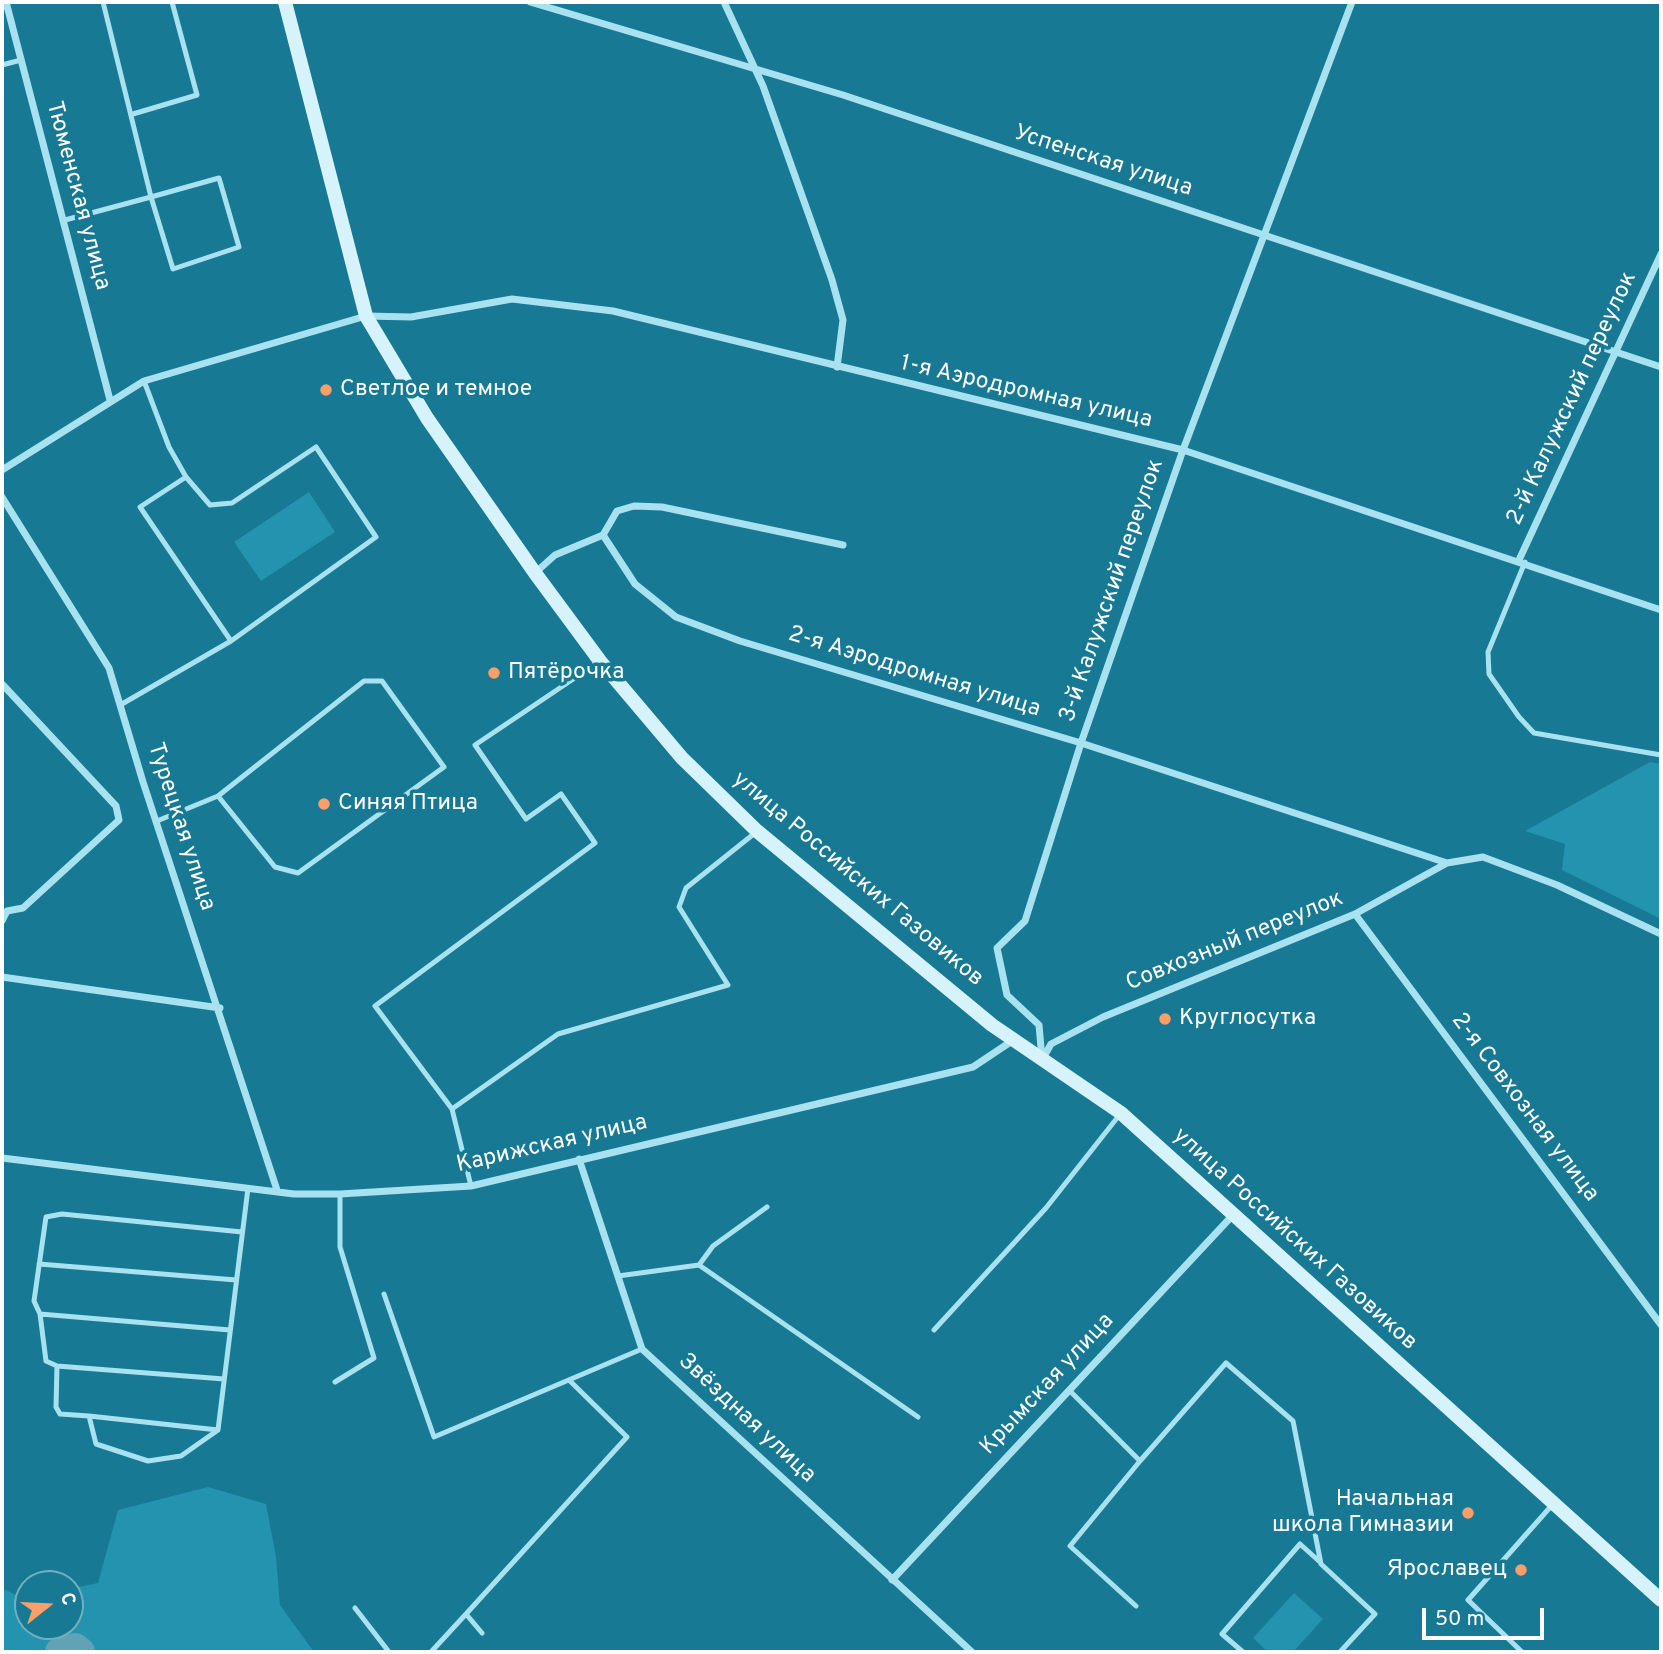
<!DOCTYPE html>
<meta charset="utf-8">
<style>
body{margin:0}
#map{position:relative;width:1663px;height:1654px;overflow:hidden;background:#177994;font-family:Overpass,sans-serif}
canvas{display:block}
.frame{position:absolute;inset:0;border:4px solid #fff;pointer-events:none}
.north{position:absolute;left:14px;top:1570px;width:70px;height:70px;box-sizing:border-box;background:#177994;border:2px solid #74afbf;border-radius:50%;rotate:72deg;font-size:19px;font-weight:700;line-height:28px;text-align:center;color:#fff}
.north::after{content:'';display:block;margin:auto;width:24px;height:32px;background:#ff9e67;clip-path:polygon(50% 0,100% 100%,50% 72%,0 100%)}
.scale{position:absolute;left:1422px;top:1608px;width:122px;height:32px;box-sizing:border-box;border:4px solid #fff;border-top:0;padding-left:9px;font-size:21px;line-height:24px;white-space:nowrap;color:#fff;-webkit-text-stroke:5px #177994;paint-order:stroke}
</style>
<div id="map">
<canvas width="1663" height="1654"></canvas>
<div class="frame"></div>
<div class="north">С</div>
<div class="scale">50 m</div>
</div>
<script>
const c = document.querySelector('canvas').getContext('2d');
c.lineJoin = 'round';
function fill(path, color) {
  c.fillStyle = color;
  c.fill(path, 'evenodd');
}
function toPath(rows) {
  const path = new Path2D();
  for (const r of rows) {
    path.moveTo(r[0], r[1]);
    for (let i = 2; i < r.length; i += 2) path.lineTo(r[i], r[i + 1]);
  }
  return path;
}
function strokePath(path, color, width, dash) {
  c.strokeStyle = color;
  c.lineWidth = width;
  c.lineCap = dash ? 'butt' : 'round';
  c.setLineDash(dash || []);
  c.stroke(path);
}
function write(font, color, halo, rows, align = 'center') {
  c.font = font + ' Overpass,sans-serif';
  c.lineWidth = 7;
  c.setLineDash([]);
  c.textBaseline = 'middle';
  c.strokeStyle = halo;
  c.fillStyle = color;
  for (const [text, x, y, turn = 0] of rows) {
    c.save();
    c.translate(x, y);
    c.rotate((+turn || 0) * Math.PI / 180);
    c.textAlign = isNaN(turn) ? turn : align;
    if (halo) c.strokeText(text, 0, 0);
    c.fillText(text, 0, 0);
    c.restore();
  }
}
fill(toPath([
 [309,492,335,532,261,581,234,542],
 [1650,762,1661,764,1661,919,1562,870,1565,844,1525,831],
 [208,1487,266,1504,276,1557,280,1605,314,1652,2,1652,2,1588,22,1598,28,1597,28,1626,70,1626,70,1589,98,1583,118,1510],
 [1294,1593,1323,1619,1293,1652,1268,1652,1253,1638]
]), '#2393af');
strokePath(toPath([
 [60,1652,75,1648,80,1652]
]), '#61a2b4', 30);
strokePath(toPath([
 [2,65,21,60],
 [133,114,197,95,172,2],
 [65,220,151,197,219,178,239,247,173,269,151,197,103,2],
 [186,477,140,507,231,641],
 [1525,562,1488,652,1489,674,1519,717,1534,733,1661,755],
 [122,704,231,641,376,537,316,447,232,503,210,505,186,477,169,447,144,381],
 [157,821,218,796,275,867,298,873,444,767,382,681,364,681,218,796],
 [452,1109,558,1034,728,985,679,907,686,888,755,833],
 [471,1186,452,1109,375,1006,595,843,561,794,526,819,475,745,600,661],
 [242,1232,62,1214,46,1217,34,1301,40,1314,46,1361,57,1366,56,1407,60,1414,89,1416,96,1444,148,1461,181,1456,218,1430,248,1188],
 [39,1264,236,1280],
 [699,1265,713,1246,767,1207],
 [618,1276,699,1265,918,1417],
 [384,1294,434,1437,642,1349],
 [40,1314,230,1330],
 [934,1330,1046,1208,1121,1113],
 [57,1366,224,1379],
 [335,1382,374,1358,340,1247,340,1194],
 [1070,1391,1140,1461,1226,1363,1293,1421,1321,1564,1375,1614,1340,1652],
 [89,1416,218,1430],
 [1136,1606,1070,1546,1140,1461],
 [355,1608,389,1652],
 [482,1633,466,1614,627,1437,569,1380],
 [431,1652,466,1614],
 [1243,1652,1222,1634,1300,1544,1320,1562],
 [1522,1652,1468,1600,1553,1504]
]), '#a8e2f0', 5);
strokePath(toPath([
 [6,2,110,400],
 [530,2,843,95,1661,367],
 [724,2,763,86,832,280,843,320,837,367],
 [2,470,144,381,366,316,411,317,512,299,613,311,1183,450,1661,610],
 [2,497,109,668,143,782,277,1190],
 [603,535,635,584,676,617,740,641,1081,743,1447,863],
 [603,535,617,511,634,506,662,507,843,545],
 [1519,560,1661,254],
 [535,573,555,555,603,535],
 [2,684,116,806,119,820,23,908,7,911,2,921],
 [1355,914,1661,1325],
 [2,977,220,1008],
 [1042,1059,1039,1025,1007,995,997,948,1025,921,1081,743,1183,450,1352,2],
 [1042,1060,1051,1044,1103,1017,1355,914,1447,863,1483,857,1557,885,1661,934],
 [2,1158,294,1194,340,1194,471,1186,973,1067,1012,1041],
 [579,1159,642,1349,972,1652],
 [892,1580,1232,1216]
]), '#a8e2f0', 7);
strokePath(toPath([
 [285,2,366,316,427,418,535,573,600,661,682,758,757,831,992,1025,1121,1113,1661,1600]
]), '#d6f3fb', 14);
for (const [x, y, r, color] of [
 [326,390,7,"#ff9e67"],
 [494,673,7,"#ff9e67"],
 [324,804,7,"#ff9e67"],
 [1165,1019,7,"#ff9e67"],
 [1468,1513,7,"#ff9e67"],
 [1521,1570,7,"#ff9e67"]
]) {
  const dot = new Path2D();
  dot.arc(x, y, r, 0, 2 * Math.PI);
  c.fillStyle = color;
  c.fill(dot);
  strokePath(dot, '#177994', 2.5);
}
write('23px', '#fff', '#177994', [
 ["Успенская улица",1103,162,18],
 ["Тюменская улица",77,196,75],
 ["1-я Аэродромная улица",1026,393,13],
 ["2-й Калужский переулок",1573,399,-65],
 ["3-й Калужский переулок",1113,591,-71],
 ["2-я Аэродромная улица",914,673,17],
 ["Турецкая улица",180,827,72],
 ["улица Российских Газовиков",857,880,40],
 ["Совхозный переулок",1235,942,-22],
 ["2-я Совхозная улица",1524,1108,53],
 ["Карижская улица",552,1145,-13],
 ["улица Российских Газовиков",1294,1240,42],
 ["Крымская улица",1048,1385,-47],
 ["Звёздная улица",746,1419,43]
]);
write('23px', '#fff', '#177994', [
 ["Светлое и темное",340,390],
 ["Пятёрочка",508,673],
 ["Синяя Птица",338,804],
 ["Круглосутка",1179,1019],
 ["Начальная",1454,1500,"right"],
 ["школа Гимназии",1454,1526,"right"],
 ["Ярославец",1507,1570,"right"]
], 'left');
</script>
